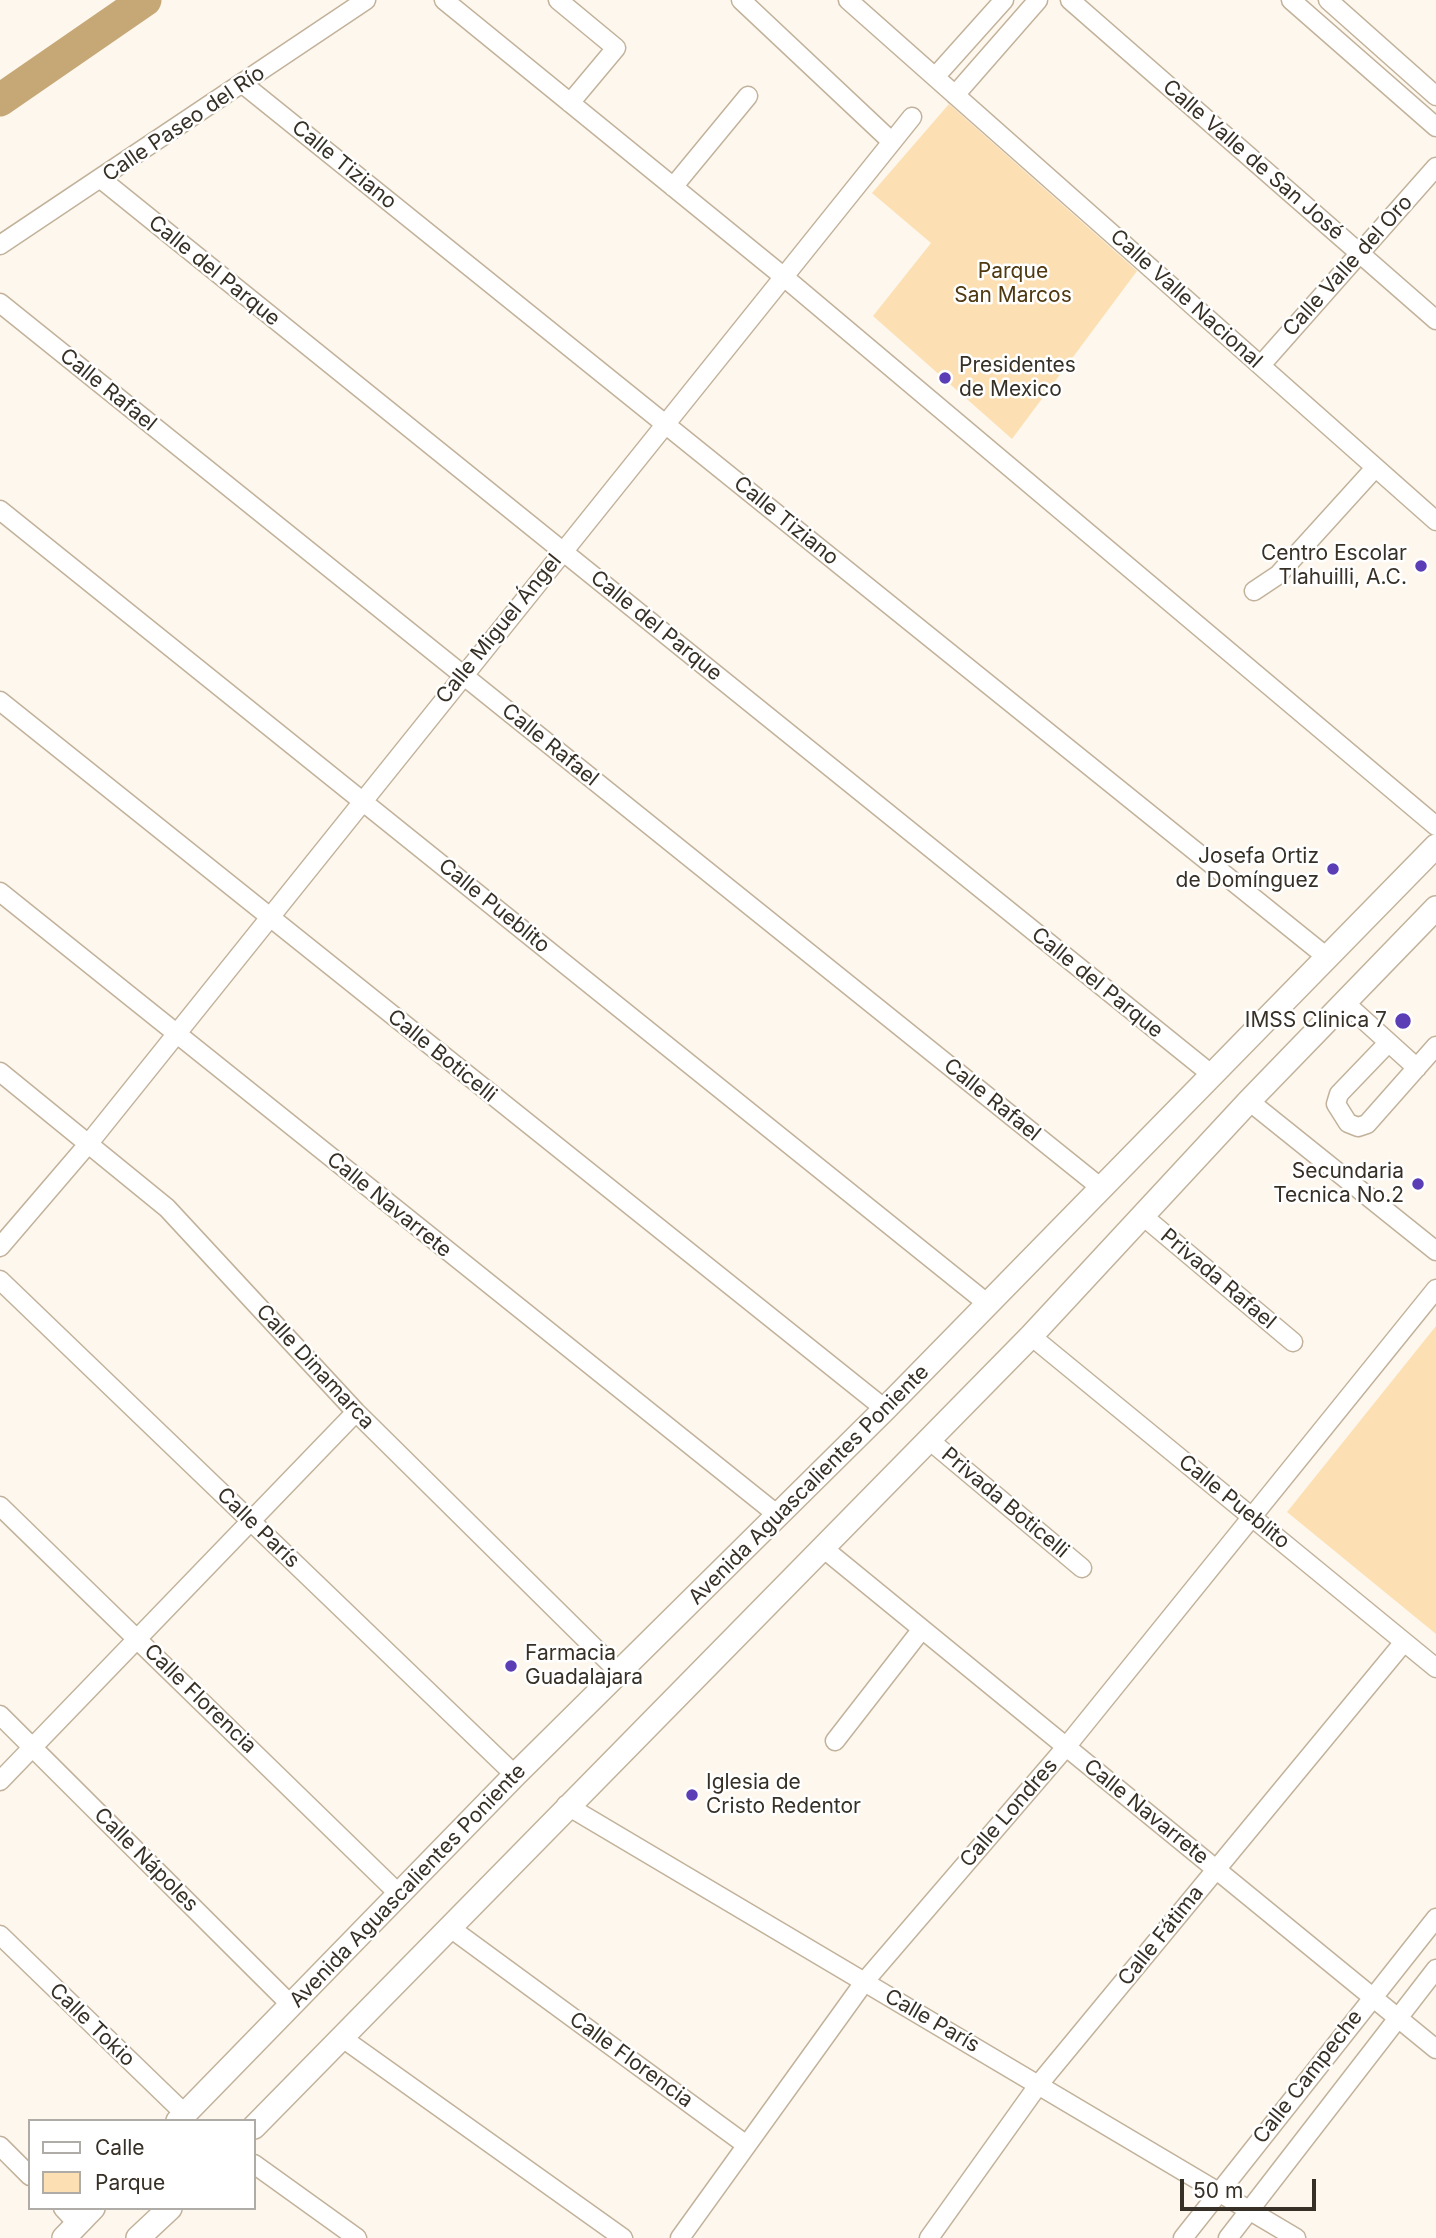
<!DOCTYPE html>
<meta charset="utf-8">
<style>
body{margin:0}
#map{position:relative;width:1436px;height:2238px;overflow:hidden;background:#fdf7ed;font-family:Inter,sans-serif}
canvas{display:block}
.legend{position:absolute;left:28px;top:2119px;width:228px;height:91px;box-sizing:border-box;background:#fff;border:2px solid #afaca8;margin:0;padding:9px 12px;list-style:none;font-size:21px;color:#363026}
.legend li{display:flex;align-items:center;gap:14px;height:35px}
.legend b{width:35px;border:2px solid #afaca8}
.scale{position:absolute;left:1180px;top:2179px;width:136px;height:32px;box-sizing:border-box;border:4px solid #363026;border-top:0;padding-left:9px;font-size:21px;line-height:24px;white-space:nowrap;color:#363026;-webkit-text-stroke:5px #fff;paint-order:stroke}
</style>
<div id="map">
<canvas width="1436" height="2238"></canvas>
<ul class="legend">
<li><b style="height:9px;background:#fff"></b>Calle</li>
<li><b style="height:19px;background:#fce0b4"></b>Parque</li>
</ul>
<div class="scale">50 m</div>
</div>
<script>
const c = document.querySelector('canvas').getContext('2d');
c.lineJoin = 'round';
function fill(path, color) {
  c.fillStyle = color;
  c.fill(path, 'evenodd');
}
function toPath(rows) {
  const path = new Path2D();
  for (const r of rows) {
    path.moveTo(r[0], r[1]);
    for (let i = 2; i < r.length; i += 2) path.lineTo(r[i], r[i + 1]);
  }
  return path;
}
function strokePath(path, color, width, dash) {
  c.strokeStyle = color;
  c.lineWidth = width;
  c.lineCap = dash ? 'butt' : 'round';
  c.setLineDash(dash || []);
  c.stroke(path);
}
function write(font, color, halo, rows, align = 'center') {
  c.font = font + ' Inter,sans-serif';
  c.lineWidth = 5;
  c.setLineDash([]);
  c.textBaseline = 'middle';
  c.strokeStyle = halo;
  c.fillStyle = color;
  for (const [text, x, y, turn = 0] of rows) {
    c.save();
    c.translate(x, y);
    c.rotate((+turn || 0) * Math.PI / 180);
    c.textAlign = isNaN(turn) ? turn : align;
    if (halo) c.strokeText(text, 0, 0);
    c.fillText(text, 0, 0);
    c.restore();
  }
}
fill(toPath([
 [949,104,1137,271,1012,439,873,316,931,243,872,193],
 [1436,1326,1436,1634,1287,1512]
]), '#fce0b4');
strokePath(toPath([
 [0,100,145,0]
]), '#c6a877', 33);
const minor = toPath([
 [444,0,784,277,1436,826],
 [558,0,616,48,570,103],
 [741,0,892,142],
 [848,0,1436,521],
 [1070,0,1436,320],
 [1291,0,1436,127],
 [1328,0,1436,96],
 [935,77,1004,0],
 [243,84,1328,958],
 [955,95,1038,0],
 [101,179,1211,1074],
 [673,187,748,96],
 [0,245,366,0],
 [0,303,1100,1187],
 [1261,365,1436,167],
 [0,510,988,1304],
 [1254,591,1278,575,1375,468],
 [0,701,885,1409],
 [0,892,779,1516],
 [1344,1002,1417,1068],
 [1388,1043,1339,1094,1336,1104,1348,1123,1358,1127,1367,1124,1436,1046],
 [0,1072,167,1208,356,1412,620,1673],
 [1249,1101,1436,1251],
 [1143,1216,1293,1342],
 [0,1247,89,1143,912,117],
 [0,1280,515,1775],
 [1031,1336,1436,1668],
 [928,1439,1082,1568],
 [0,1506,399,1894],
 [823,1548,1436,2049],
 [0,1715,291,2005],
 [835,1741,922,1629],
 [0,1781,356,1412],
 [566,1805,1296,2238],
 [449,1927,745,2144],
 [0,1935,185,2114],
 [341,2037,623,2238],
 [0,2146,30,2176],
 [254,2164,357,2238],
 [63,2208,78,2224],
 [680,2238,865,1981,1066,1747,1436,1289],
 [929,2238,1039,2084,1404,1642],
 [1183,2238,1436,1918],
 [1228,2238,1436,1969]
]);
const major = toPath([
 [178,2121,515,1775,885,1409,1436,846],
 [254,2127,1031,1336,1249,1101,1436,908],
 [64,2238,93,2208],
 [138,2238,170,2208]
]);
strokePath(minor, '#c2b29b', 21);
strokePath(major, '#c2b29b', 26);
strokePath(minor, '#fff', 18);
strokePath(major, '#fff', 23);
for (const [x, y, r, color] of [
 [945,378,7,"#5b3db5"],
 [1421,566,7,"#5b3db5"],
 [1333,869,7,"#5b3db5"],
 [1403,1021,9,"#5b3db5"],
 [1418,1184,7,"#5b3db5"],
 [511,1666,7,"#5b3db5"],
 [692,1795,7,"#5b3db5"]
]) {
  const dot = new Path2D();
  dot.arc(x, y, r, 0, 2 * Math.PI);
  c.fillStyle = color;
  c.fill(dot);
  strokePath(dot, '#fff', 2.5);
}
write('21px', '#363026', '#fff', [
 ["Calle Paseo del Río",184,124,-34],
 ["Calle Valle de San José",1253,160,41],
 ["Calle Tiziano",344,165,39],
 ["Calle Valle del Oro",1348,266,-48],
 ["Calle del Parque",214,271,39],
 ["Calle Valle Nacional",1186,299,42],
 ["Calle Rafael",108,390,39],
 ["Calle Tiziano",786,521,39],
 ["Calle del Parque",656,626,39],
 ["Calle Miguel Ángel",499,629,-51],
 ["Calle Rafael",550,745,39],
 ["Calle Pueblito",494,906,39],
 ["Calle del Parque",1097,983,39],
 ["Calle Boticelli",442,1056,39],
 ["Calle Rafael",992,1100,39],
 ["Calle Navarrete",389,1205,39],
 ["Privada Rafael",1218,1279,40],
 ["Calle Dinamarca",315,1367,47],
 ["Avenida Aguascalientes Poniente",809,1485,-45],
 ["Calle Pueblito",1234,1502,39],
 ["Privada Boticelli",1005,1503,40],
 ["Calle París",258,1528,44],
 ["Calle Florencia",200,1699,44],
 ["Calle Navarrete",1146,1812,39],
 ["Calle Londres",1009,1813,-49],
 ["Calle Nápoles",146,1860,45],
 ["Avenida Aguascalientes Poniente",408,1886,-46],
 ["Calle Fátima",1161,1936,-51],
 ["Calle París",932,2021,30],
 ["Calle Tokio",92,2025,44],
 ["Calle Florencia",631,2060,36],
 ["Calle Campeche",1308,2077,-52]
]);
write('21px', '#4f3911', '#fff', [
 ["Parque",1013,272],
 ["San Marcos",1013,296]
]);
write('21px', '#363026', '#fff', [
 ["Presidentes",959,366,"left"],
 ["de Mexico",959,390,"left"],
 ["Centro Escolar",1407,554],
 ["Tlahuilli, A.C.",1407,578],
 ["Josefa Ortiz",1319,857],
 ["de Domínguez",1319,881],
 ["IMSS Clinica 7",1387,1021],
 ["Secundaria",1404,1172],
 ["Tecnica No.2",1404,1196],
 ["Farmacia",525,1654,"left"],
 ["Guadalajara",525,1678,"left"],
 ["Iglesia de",706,1783,"left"],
 ["Cristo Redentor",706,1807,"left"]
], 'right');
</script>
